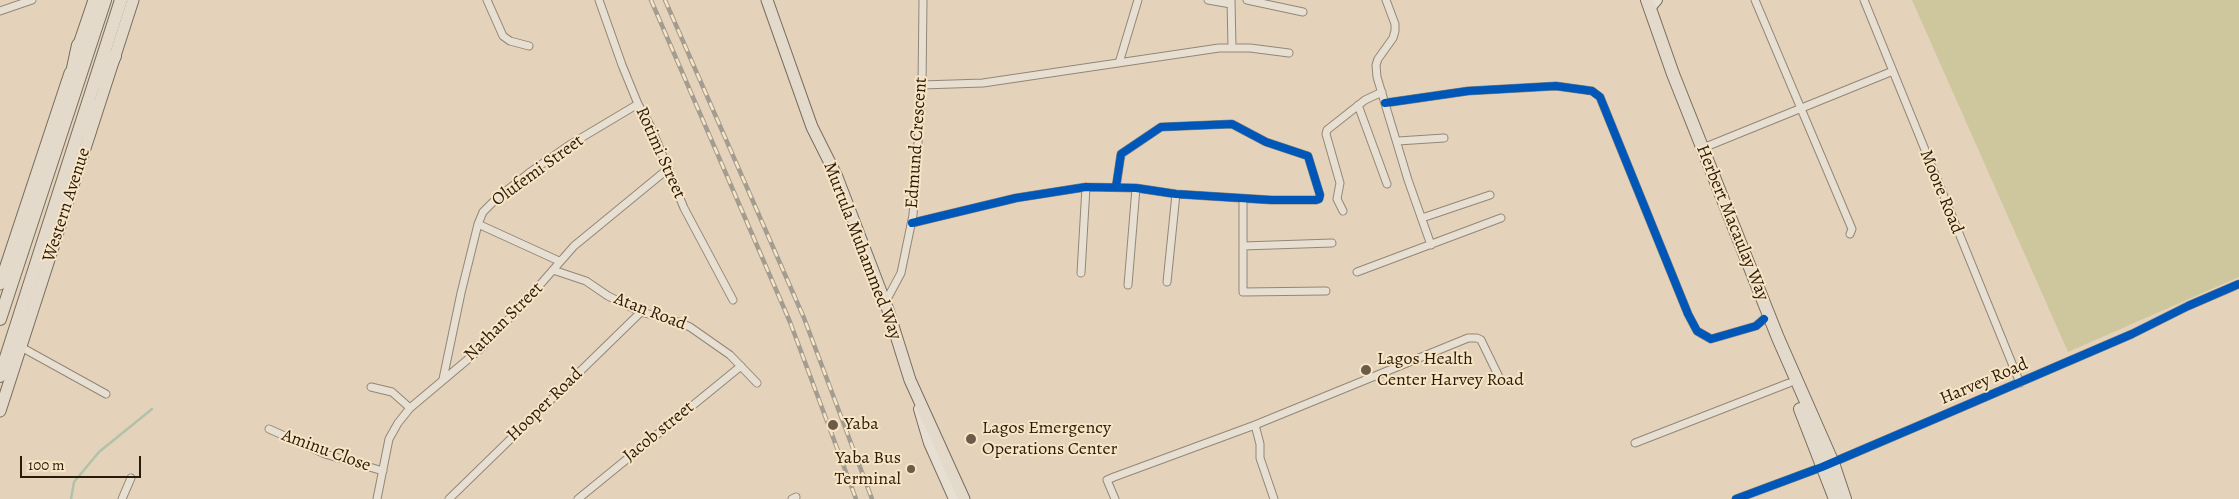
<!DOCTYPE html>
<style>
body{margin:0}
#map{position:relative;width:2239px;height:499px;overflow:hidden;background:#e4d3ba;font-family:Alegreya,serif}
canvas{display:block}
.scale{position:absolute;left:20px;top:456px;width:121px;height:22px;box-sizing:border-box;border:2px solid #2a1a0a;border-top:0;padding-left:6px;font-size:15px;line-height:18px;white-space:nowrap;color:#2a1a0a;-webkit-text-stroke:4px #f8e5c6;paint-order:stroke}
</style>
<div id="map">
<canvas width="2239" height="499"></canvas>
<div class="scale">100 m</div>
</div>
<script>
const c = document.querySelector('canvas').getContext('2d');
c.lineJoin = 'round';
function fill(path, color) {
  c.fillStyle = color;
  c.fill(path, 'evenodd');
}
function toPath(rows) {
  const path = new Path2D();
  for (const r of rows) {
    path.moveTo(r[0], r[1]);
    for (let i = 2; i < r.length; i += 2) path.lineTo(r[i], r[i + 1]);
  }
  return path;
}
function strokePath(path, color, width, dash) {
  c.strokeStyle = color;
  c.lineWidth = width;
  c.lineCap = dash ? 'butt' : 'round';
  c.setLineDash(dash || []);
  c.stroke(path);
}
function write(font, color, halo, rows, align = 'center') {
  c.font = font + ' Alegreya,serif';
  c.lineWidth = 4;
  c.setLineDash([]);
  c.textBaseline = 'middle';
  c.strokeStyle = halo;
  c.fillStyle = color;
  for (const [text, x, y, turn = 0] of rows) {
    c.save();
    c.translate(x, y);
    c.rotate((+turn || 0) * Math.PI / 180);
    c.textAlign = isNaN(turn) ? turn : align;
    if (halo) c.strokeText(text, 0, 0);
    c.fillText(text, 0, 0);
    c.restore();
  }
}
fill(toPath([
 [1912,0,2239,0,2239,277,2068,352]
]), '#cec79e');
strokePath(toPath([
 [71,499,74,482,99,452,152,409]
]), '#b2c2aa', 2.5);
const street = toPath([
 [487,0,503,36,510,41,529,46],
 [599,0,622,65,638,104,651,127,684,208,733,300],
 [1208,0,1231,4],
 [1231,0,1232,47],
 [1247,0,1303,12],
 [1386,0,1395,24,1395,31,1393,38,1378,59,1376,65,1377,77,1408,180,1431,245],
 [1755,0,1852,229,1850,234],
 [1864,0,2020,383],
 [0,11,32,0],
 [1119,63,1138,0],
 [922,85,983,83,1219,48,1250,48,1289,53],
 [1385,103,1468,91,1556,86,1592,91,1600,97,1688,314,1697,331,1711,339,1756,326,1764,319],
 [1358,105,1387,184],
 [1398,141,1444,138],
 [1703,148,1893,71],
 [1243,199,1243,292,1326,291],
 [1343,211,1337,199,1340,183,1326,134,1327,130,1365,100,1382,92],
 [1422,218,1490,195],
 [912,223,1016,198,1086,187,1136,188,1176,194,1271,200,1316,200,1319,199,1320,195,1308,156,1266,142,1232,124,1161,127,1121,154,1116,187],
 [478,224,559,261],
 [1243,246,1332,243],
 [553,270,586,281,608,296,641,312,678,322,690,327,730,355,757,383],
 [1357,272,1501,218],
 [1081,273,1086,187],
 [1167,282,1176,194],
 [1128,285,1136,188],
 [886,304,886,301,901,273,913,215,922,85,923,0],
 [21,347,106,394],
 [443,379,461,293,478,224,483,212,497,198,529,173,571,144,638,104],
 [371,387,392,392,410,408],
 [1255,425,1260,444,1260,458,1274,499],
 [269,429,325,454,383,471],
 [1635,443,1789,383],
 [122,499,131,478],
 [377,499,389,439,398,423,410,408,479,350,524,303,574,246,669,168],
 [449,499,641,312],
 [578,499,741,366],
 [792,499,796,497],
 [1115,499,1107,480,1114,477,1255,425,1468,338,1477,338,1481,340,1499,377],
 [1736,499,1822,467,1925,423,2132,334,2188,306,2239,284]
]);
const secondary = toPath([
 [1650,8,1657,0],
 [919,409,929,443,954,499]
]);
const primary = toPath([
 [767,0,812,127,837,177,888,310,910,380,964,499],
 [76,53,94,0],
 [0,284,70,73],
 [0,411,133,0]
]);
const highway = toPath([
 [1647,0,1673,74,1778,338,1833,463,1845,499],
 [70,82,78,45],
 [102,83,115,56],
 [89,134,94,107],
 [0,319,105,0],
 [0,376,121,0],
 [1800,409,1835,499]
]);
strokePath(street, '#928777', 9);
strokePath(secondary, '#786d5f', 12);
strokePath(primary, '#786d5f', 13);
strokePath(highway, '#786d5f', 14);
strokePath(street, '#e7dfd2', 7);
strokePath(secondary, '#e7dfd2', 10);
strokePath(primary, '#e3dacb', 11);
strokePath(highway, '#e3dacb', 12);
const rail = toPath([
 [651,0,790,322,856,499],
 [665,0,804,318,872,499]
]);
strokePath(rail, '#a39c90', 4.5);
strokePath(rail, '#f8e5c6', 2.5, [8]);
strokePath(toPath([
 [1385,103,1468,91,1556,86,1592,91,1600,97,1688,314,1697,331,1711,339,1756,326,1764,319],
 [912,223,1016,198,1086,187,1136,188,1176,194,1271,200,1316,200,1319,199,1320,195,1308,156,1266,142,1232,124,1161,127,1121,154,1116,187],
 [1736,499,1822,467,1925,423,2132,334,2188,306,2239,284]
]), '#0057b8', 8);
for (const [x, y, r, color] of [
 [1366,370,6,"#6b5b48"],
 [833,425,6,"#6b5b48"],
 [971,439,6,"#6b5b48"],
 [911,469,5,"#6b5b48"]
]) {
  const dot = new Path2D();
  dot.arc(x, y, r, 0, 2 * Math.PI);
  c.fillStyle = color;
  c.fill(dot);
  strokePath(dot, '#f8e5c6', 2);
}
write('18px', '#2a1a0a', '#f8e5c6', [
 ["Edmund Crescent",917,143,-86],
 ["Rotimi Street",660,153,66],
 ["Olufemi Street",538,171,-36],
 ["Moore Road",1941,192,68],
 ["Western Avenue",67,205,-72],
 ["Herbert Macaulay Way",1732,223,68],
 ["Murtula Muhammed Way",862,251,69],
 ["Atan Road",650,312,21],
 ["Nathan Street",504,322,-45],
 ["Harvey Road",1984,382,-23],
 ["Hooper Road",545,405,-44],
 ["Jacob street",659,432,-39],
 ["Aminu Close",326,451,20]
]);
write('18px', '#2a1a0a', '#f8e5c6', [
 ["Lagos Health",1377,360],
 ["Center Harvey Road",1377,381],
 ["Yaba",844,425],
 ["Lagos Emergency",982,429],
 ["Operations Center",982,450],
 ["Yaba Bus",901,459,"right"],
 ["Terminal",901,480,"right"]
], 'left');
</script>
